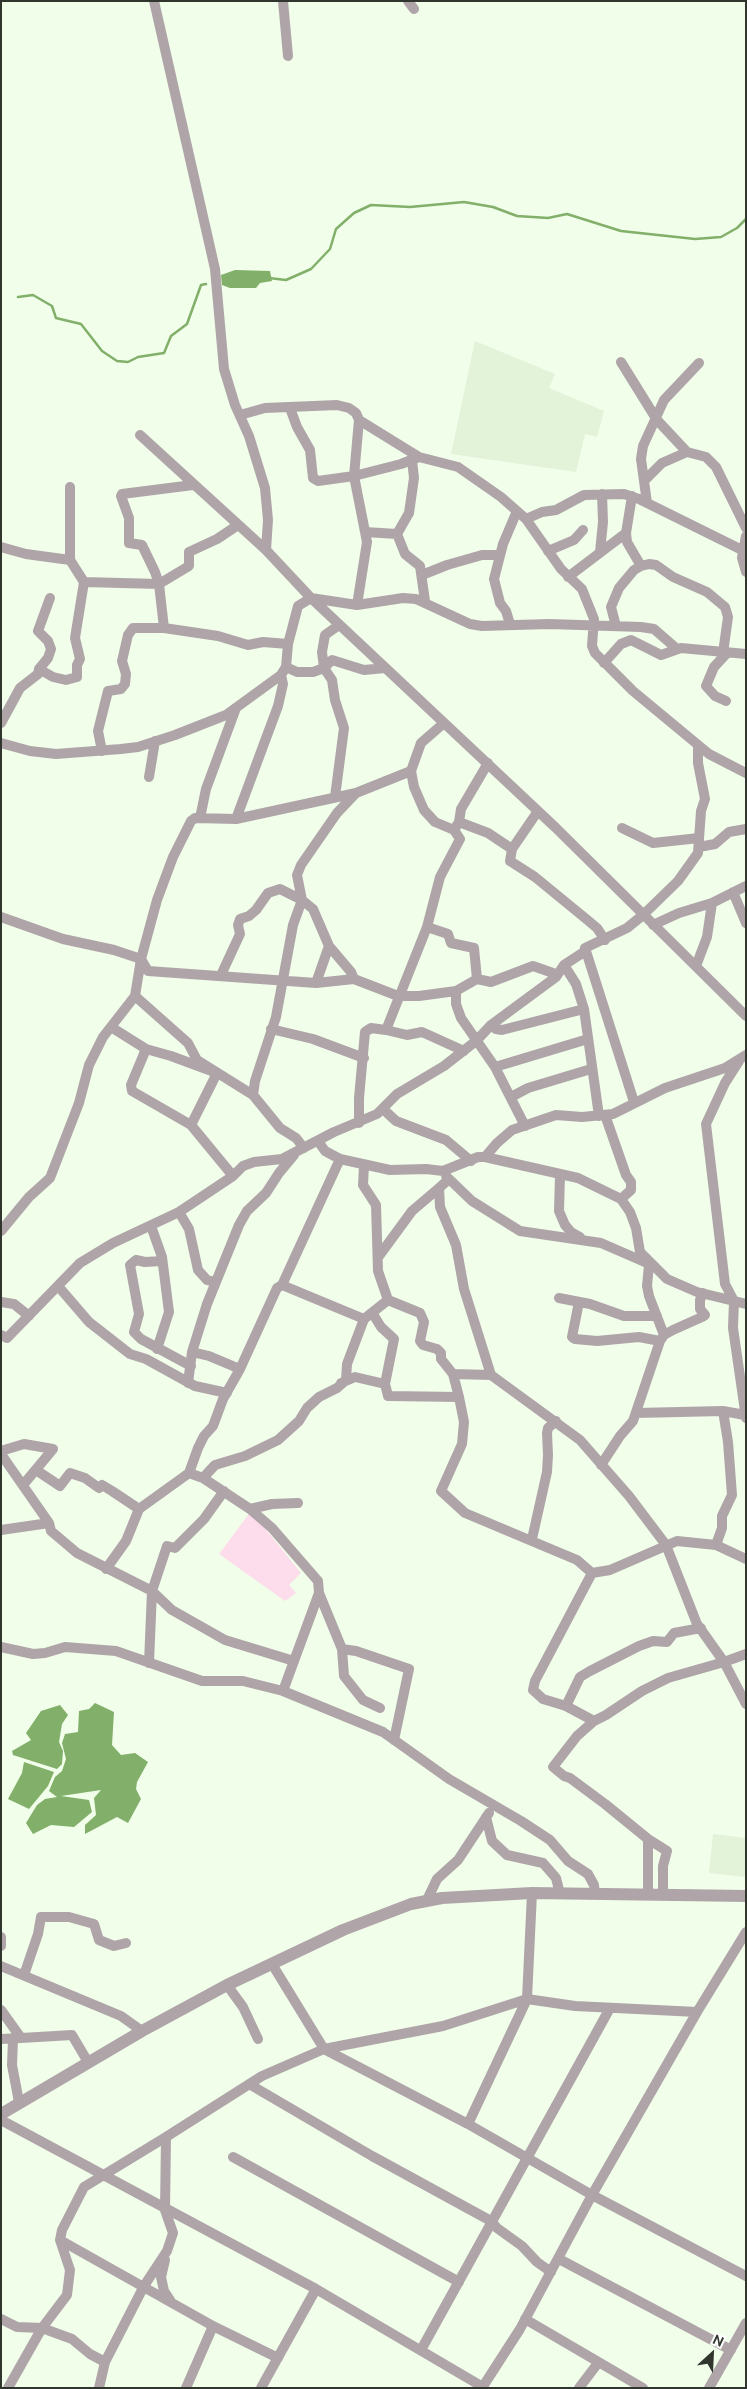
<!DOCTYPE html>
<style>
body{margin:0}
#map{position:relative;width:747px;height:2389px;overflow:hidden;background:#f1feea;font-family:Ubuntu,sans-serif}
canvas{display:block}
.frame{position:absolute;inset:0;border:2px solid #30352e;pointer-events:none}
.north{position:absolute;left:687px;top:2329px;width:50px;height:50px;-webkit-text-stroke:4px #fff;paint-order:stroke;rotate:25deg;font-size:14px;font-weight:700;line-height:20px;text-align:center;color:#30352e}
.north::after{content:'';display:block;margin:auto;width:18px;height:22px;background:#30352e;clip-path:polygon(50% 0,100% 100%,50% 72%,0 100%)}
</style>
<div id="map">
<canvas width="747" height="2389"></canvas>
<div class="frame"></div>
<div class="north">N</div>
</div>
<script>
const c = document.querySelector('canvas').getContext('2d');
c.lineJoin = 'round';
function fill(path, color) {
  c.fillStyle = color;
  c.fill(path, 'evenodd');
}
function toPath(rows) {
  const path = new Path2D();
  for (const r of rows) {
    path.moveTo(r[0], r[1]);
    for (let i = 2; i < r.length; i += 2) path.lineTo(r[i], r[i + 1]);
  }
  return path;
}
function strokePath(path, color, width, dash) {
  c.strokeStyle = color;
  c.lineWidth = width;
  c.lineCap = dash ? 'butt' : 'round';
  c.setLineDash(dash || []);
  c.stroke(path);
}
fill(toPath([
 [475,341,555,374,549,388,604,411,597,437,585,434,576,472,451,454],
 [713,1834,746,1838,746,1877,709,1873]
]), '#e2f3d9');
fill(toPath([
 [251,1511,301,1573,289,1585,296,1593,285,1601,219,1554]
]), '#fddcec');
fill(toPath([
 [235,270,270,271,272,281,260,283,256,288,230,288,222,285,221,275],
 [95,1703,114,1712,112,1745,121,1755,135,1753,148,1762,137,1782,136,1789,141,1799,128,1823,117,1817,85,1834,85,1825,96,1815,94,1798,101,1790,61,1796,89,1800,92,1812,74,1827,51,1825,33,1834,26,1823,37,1805,45,1799,57,1797,49,1791,55,1777,62,1771,66,1759,62,1743,65,1734,78,1732,79,1711,89,1709],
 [60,1705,68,1715,62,1724,59,1742,63,1751,62,1764,57,1769,13,1755,12,1751,31,1740,26,1733,41,1711],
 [24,1762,54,1772,48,1786,29,1809,8,1799,22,1773]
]), '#82af69');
strokePath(toPath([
 [269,278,286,280,311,269,330,249,336,229,354,213,371,205,410,207,464,202,493,207,517,216,548,218,567,214,621,231,695,239,721,237,737,228,746,219],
 [18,297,33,295,52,306,56,318,81,324,102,351,117,361,128,362,138,357,164,353,171,336,187,324,201,285,206,284]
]), '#82af69', 2.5);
strokePath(toPath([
 [154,1,215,269,224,369,235,405,249,436,265,488,268,520,266,550,311,598,556,828,746,1016],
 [283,1,288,56],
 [408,1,414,9],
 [621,362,657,420,687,452],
 [290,408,297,427,310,450,313,478,318,481,354,476,401,464,419,457,458,467,501,497,526,519,561,569,582,589,594,619,592,646,595,653,633,691,709,754,746,773],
 [240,415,265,408,337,405,349,408,356,413,359,420],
 [140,435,266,550],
 [412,460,414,478,409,513,397,534,405,554,420,566,425,601],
 [644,481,662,463,687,452,706,457,716,467,746,528],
 [632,496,626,533,627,542,641,566],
 [647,503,641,459,643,446,664,400,699,363],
 [526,519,542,512,556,510,584,495,624,494,639,499,742,550],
 [365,532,397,534],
 [746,536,742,558,746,572],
 [1,547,26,554,70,560],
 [548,551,574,540,583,530],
 [600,552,603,522,602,494],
 [422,575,447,565,482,555,500,555],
 [568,577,626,533],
 [84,582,159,584,189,566,189,552,217,539,238,525],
 [357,605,367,542,354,476,359,420,419,457],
 [510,624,506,611,500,603,494,579,503,544,517,511],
 [616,626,611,607,619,588,634,570,641,566,649,564,656,565,673,577,707,592,725,607,728,617,723,653],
 [164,628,159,584,155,572,142,545,129,543,129,518,121,496,122,494,193,485],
 [604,663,621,644,631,640,661,655,681,648,746,654],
 [286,667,297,672,313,672,324,668,332,660,364,670,385,668],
 [39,669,48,658,51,649,48,641,38,631,50,598],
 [726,701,715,696,706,686,714,667,727,653],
 [1,723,20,688,38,674,39,669,53,677,66,680,77,677,77,665,80,659,75,638,84,582,70,560,70,487],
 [1,743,30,751,56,754,121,749,138,747,175,735,226,715,281,675,286,667,288,644,298,606,311,598,357,605,403,598,416,599,470,624,482,626,549,624,641,627,654,629,677,649],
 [102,751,98,731,108,691,121,689,125,684,126,674,122,661,128,635,133,628,164,628,218,636,248,645,263,642,288,644],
 [149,777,155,741],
 [335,797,344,728,335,700,332,680,324,668,322,652,325,635,339,625],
 [538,811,512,849,510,861,535,877,585,918,597,928,605,940],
 [200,818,206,789,236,708],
 [236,819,278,706,283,684,281,675],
 [459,822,488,833,512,849],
 [622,828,653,843,699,838],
 [454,830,459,822,461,809,488,763],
 [699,847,715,844,729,832,746,829],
 [733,892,746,923],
 [1,917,63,939,114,950,141,959,148,971,316,983,354,979],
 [653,925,679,913,712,903],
 [427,927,448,934,451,943,474,948,477,979],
 [585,948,634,1102],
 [564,965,576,984,584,1009,599,1116],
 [696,966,707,937,712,903,746,886],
 [221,975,240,934,238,925,240,919,249,916,256,910,268,893,280,889,302,900,313,909,329,946,351,972,354,979,398,996,419,996,456,991,477,979,491,982,533,966,553,973,556,977],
 [316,983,329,946],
 [456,991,456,1004,461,1018,495,1067,525,1126],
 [135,996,188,1043,197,1060,253,1095,280,1128,296,1138,304,1148],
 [491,1025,496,1029,502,1030,584,1009],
 [111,1027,146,1049,171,1056,217,1073,191,1125,233,1176],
 [271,1029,313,1039,364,1058],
 [386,1030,407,1035,422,1032,464,1051],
 [146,1049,131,1085,132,1091,191,1125],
 [739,1061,725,1083,706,1124,725,1284,734,1301,733,1328,746,1418],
 [495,1067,588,1039],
 [253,1095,255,1081,276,1017,293,925,302,900,297,875,301,865,337,813,356,793,411,771,421,743,444,723],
 [511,1097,528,1088,591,1069],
 [383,1109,396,1121,446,1140,471,1161],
 [605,1115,626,1175,631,1182,631,1190,621,1199],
 [359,1123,359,1098,365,1032,371,1028,386,1030,427,927,440,877,460,839,454,830,435,822,424,810,414,787,411,771],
 [318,1141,325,1151,340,1159,390,1170,426,1169,443,1171,478,1157,485,1157,578,1178,621,1199,630,1212,636,1228,640,1252,667,1279,697,1292,746,1304],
 [485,1157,497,1143,512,1130,556,1115,582,1117,613,1114,665,1088,725,1068,746,1055],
 [560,1175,559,1211,565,1225,571,1232,580,1237],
 [446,1176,472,1201,520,1231,601,1243,647,1263],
 [448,1180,439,1188,440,1207,456,1245,464,1289,491,1375,580,1440,629,1496,666,1545,697,1624,724,1662,746,1704],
 [179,1212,189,1229,198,1270,207,1280,215,1282],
 [151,1226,162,1257,169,1312,157,1349],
 [1,1231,29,1197,50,1178,79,1103,89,1065,103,1037,135,996,141,959,157,900,173,857,191,821,195,818,236,819,356,793],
 [379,1256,412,1211,439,1188],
 [162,1261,145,1262,136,1260,130,1265,139,1314,134,1332,141,1339,191,1366],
 [649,1265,647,1286,649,1296,664,1335],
 [282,1285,364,1319],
 [58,1286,89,1322,130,1354,146,1359,195,1386,227,1393],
 [559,1298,590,1304,624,1316,657,1316],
 [388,1300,420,1313,424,1322,420,1341,423,1345,437,1349,441,1353,441,1359,453,1374,459,1397],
 [1,1302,14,1304,29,1316],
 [579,1302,572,1337,575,1339,597,1341,639,1337,660,1341],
 [373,1314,381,1327,394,1339,385,1384],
 [1,1335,7,1338,80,1263,113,1243,179,1212,233,1176,243,1166,254,1162,282,1159,334,1132,377,1114,397,1094,444,1066,476,1041,491,1025,556,977,564,965,584,952,585,948,627,928,643,915,678,881,698,853,701,811,705,799,698,763,698,745],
 [192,1352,209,1356,240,1369],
 [453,1374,491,1375],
 [188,1383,192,1352,207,1304,239,1225,247,1211,266,1193,279,1173,294,1155],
 [341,1383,355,1377,385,1384,388,1396,459,1397,464,1422,462,1444,441,1491,465,1513,577,1560,592,1573,610,1570,677,1541,716,1545,746,1559],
 [723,1411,745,1415],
 [636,1413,723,1411,728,1442,732,1495,722,1516,722,1528,716,1545],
 [1,1451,24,1444,53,1449,23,1485],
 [1,1454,49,1523,51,1531,77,1553,152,1591,172,1610,225,1640,294,1661,283,1691,383,1732,449,1779,521,1821,550,1840,568,1861,588,1874,594,1885,595,1894],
 [601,1465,620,1436,633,1421,660,1341,664,1335,673,1330,702,1317,705,1315,700,1309,700,1300,703,1293],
 [36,1470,60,1486,70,1473,85,1478,99,1488,102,1485,112,1491,139,1509],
 [189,1473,203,1478,250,1509,272,1528,318,1581,319,1593,342,1649,344,1676,363,1700,380,1708],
 [203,1478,215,1465,245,1456,278,1440,299,1421,307,1408,319,1397,337,1388,346,1380,347,1364,364,1319,388,1300,378,1271,376,1205,363,1185,364,1165],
 [250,1509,272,1504,298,1503],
 [1,1530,49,1523],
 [532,1539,547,1472,548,1455,547,1433,548,1428,556,1421],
 [106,1569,126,1541,139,1509,189,1473,198,1448,204,1436,213,1426,223,1399,240,1369,277,1288,282,1285,340,1159],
 [592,1573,535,1681,533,1690,543,1699,566,1706,594,1721],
 [1,1647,33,1654,45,1653,65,1647,116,1651,202,1681,243,1681,283,1691],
 [342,1649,356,1651,409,1669,394,1740],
 [294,1661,319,1593],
 [149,1663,152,1591,167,1546,175,1548,204,1519,224,1491],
 [566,1706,580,1677,590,1671,639,1646,653,1641,667,1642,674,1633,701,1628],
 [486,1817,492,1841,507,1855,543,1863,556,1878,560,1894],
 [648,1839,667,1851,663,1866,663,1895],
 [532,1893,527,1999,575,2006,697,2012],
 [648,1895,648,1839,605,1804,570,1778,564,1776,553,1767,577,1736,594,1721,606,1715,642,1691,668,1678,724,1662,746,1654],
 [427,1900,437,1879,458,1860,489,1813],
 [1,1937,1,1946],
 [272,1964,324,2049,468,2124,592,2195,746,2276],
 [1,1966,121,2016,142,2031],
 [24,1975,38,1934,41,1917,69,1917,94,1924,99,1940,114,1946,126,1943],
 [227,1985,243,2007,258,2039],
 [1,2010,21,2038,1,2039],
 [21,2038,72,2035,88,2062],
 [13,2040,12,2065,19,2102],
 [249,2084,372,2156,491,2221,497,2228,522,2246,537,2262,551,2272],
 [1,2120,316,2289,483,2387],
 [233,2157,459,2282],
 [60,2240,213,2326,278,2358],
 [559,2259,731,2350],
 [165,2260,161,2277,164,2291,170,2300],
 [1,2319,17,2327,42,2328,72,2339,90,2354,105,2362],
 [525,2319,643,2388],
 [421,2350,610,2008],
 [8,2388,42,2328,67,2295,70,2270,60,2240,62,2230,84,2187,166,2137],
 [99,2388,105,2362,144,2286,167,2251,173,2233,165,2210,166,2137,262,2076,324,2049,443,2026,527,1999,468,2124],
 [186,2388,213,2326],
 [261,2388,316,2289],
 [482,2388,520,2329,592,2195,697,2012,746,1932],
 [579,2388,598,2363],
 [709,2388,746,2323]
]), '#afa5a9', 10);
strokePath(toPath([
 [1,2114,142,2031,227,1985,343,1930,411,1904,442,1898,532,1893,746,1896]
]), '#afa5a9', 12);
</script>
